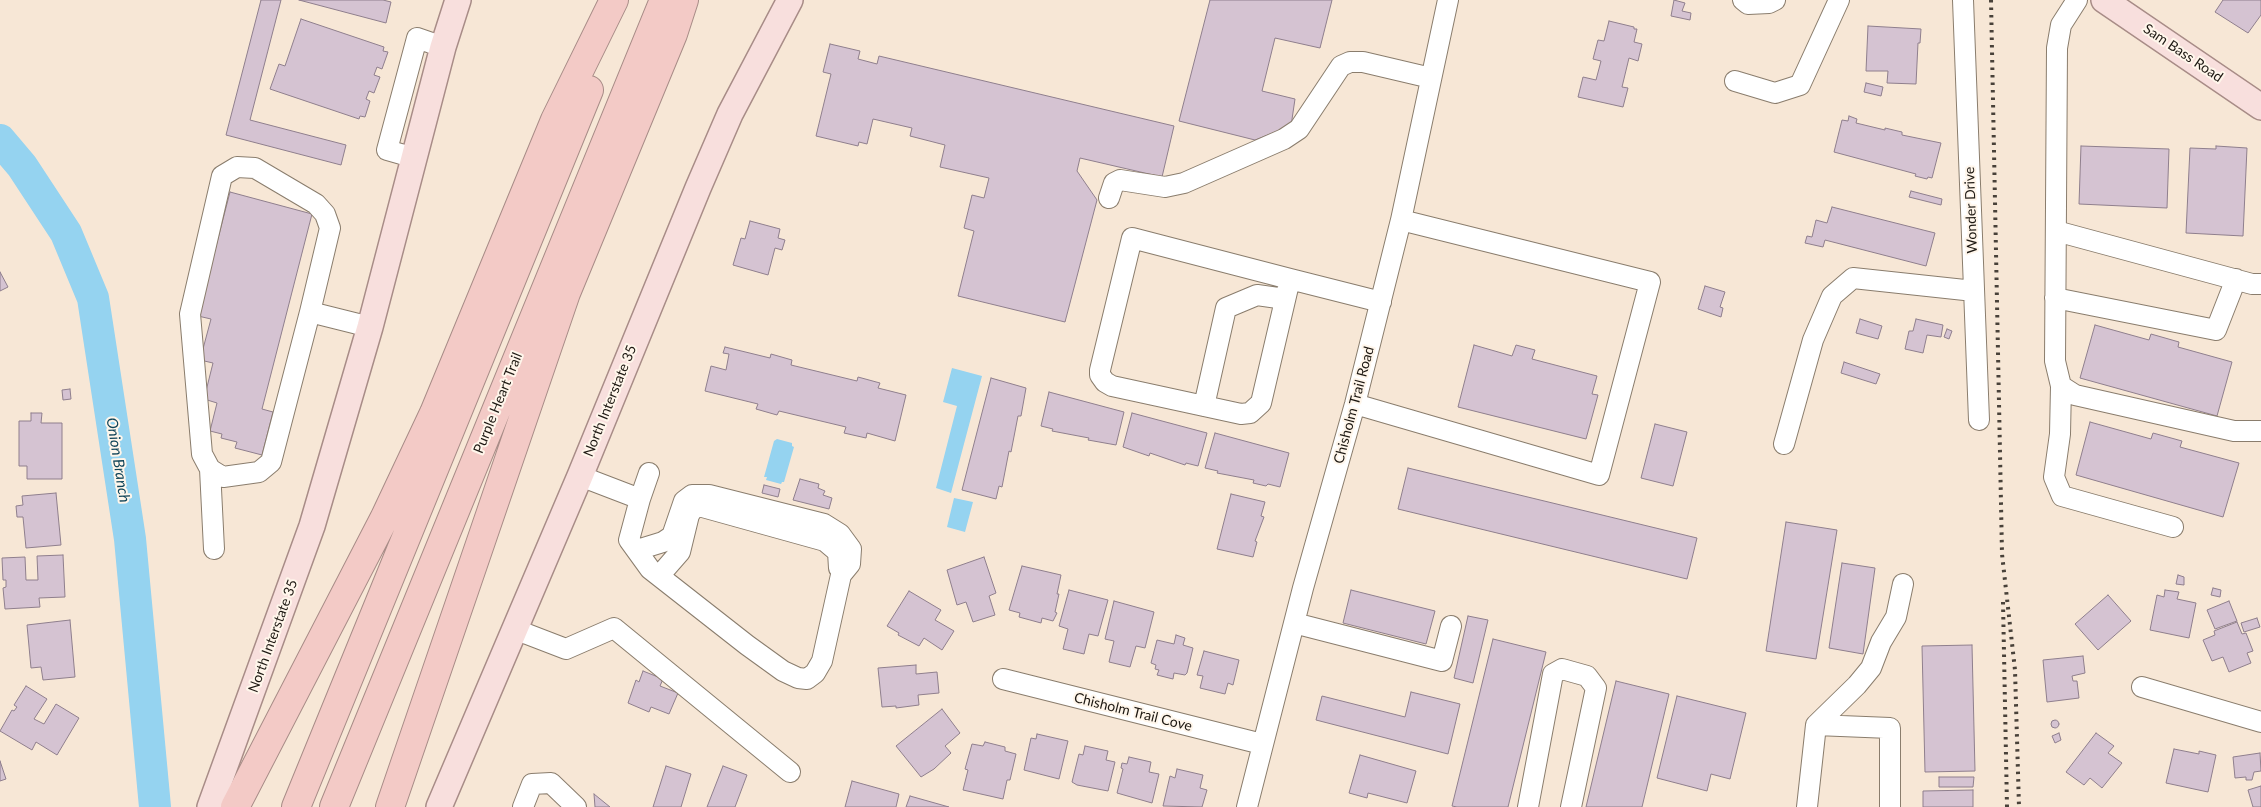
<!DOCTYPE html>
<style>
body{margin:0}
canvas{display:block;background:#f7e7d6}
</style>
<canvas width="2261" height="807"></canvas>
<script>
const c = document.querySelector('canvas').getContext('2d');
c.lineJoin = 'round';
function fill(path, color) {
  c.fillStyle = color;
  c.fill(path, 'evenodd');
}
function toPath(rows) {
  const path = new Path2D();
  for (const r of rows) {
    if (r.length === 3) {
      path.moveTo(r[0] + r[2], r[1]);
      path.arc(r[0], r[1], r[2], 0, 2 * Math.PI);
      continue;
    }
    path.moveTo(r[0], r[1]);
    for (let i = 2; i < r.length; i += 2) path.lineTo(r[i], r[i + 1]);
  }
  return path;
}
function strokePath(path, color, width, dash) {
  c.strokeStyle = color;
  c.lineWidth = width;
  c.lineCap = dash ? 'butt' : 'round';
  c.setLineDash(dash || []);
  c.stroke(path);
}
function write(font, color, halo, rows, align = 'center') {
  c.font = font + ' Lato,sans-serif';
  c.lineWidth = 4;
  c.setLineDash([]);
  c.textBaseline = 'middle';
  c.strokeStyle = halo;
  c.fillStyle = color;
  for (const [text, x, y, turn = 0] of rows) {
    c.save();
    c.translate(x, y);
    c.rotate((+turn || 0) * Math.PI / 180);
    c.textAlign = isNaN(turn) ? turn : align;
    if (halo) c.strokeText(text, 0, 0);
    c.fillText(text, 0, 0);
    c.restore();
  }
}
fill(toPath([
 [952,368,982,376,951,493,936,488,957,406,943,402],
 [777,439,792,443,792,446,794,447,784,482,782,482,781,484,766,480,767,477,764,477,774,441],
 [954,498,973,502,965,532,947,527]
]), '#95d3f0');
strokePath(toPath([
 [0,140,22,166,66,233,93,298,130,539,155,807]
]), '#95d3f0', 32);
const building = toPath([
 [261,0,281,0,250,120,346,145,341,165,226,135,261,0],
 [299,0,383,0,391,2,386,23,299,0],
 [1210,0,1332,0,1320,48,1275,38,1262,91,1295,99,1291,126,1255,140,1179,121,1210,0],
 [1674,0,1685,3,1682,11,1691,13,1690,20,1671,16,1674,0],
 [2223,0,2261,0,2261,15,2248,33,2215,12,2223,0],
 [301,19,384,47,383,51,388,52,382,69,377,67,374,75,380,77,374,93,369,91,366,99,370,101,365,117,360,116,359,119,270,89,279,64,285,66,301,19],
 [1609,21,1634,27,1634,29,1637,29,1634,42,1642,44,1638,61,1629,58,1622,87,1628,88,1623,107,1578,97,1583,77,1596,80,1601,61,1593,59,1598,40,1604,41,1609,21],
 [1868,26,1921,29,1920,43,1918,43,1916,84,1887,83,1888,71,1866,71,1868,26],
 [830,44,860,51,858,59,877,64,879,56,1174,126,1162,177,1080,158,1077,171,1097,200,1065,322,958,296,974,231,964,228,972,195,984,198,989,178,940,167,945,145,910,136,912,128,873,119,867,144,859,142,858,146,816,136,831,74,823,72,830,44],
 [1866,83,1883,87,1881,96,1864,92,1866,83],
 [1849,116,1857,119,1856,123,1885,130,1885,128,1902,132,1902,135,1941,143,1932,178,1928,177,1927,179,1915,176,1916,174,1834,152,1842,120,1848,121,1849,116],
 [2081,146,2169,149,2167,208,2079,204,2081,146],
 [2216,146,2247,148,2243,236,2186,233,2190,148,2216,149,2216,146],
 [1911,191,1942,199,1941,205,1909,197,1911,191],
 [230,192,312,214,262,409,273,412,262,455,235,448,237,442,221,438,222,434,210,431,217,403,204,399,213,363,200,360,211,319,198,316,230,192],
 [1832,207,1935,233,1926,266,1825,240,1823,247,1805,243,1807,236,1812,237,1816,220,1827,223,1832,207],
 [750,221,780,229,778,238,785,240,782,250,775,248,768,275,733,265,741,238,745,239,750,221],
 [0,272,8,287,0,291,0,272],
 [1705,286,1725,292,1720,307,1723,308,1721,317,1698,309,1705,286],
 [1860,319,1882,326,1878,339,1856,333,1860,319],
 [1916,319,1943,325,1941,337,1927,335,1923,353,1905,349,1909,331,1913,331,1916,319],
 [2095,325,2149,340,2151,334,2179,342,2178,347,2232,362,2217,416,2080,378,2095,325],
 [1947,329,1952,331,1949,339,1944,337,1947,329],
 [1474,345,1512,356,1516,345,1535,350,1532,359,1597,376,1592,394,1598,395,1586,439,1458,407,1474,345],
 [725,347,770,358,771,354,792,360,791,365,857,381,858,377,880,383,878,388,906,395,895,441,867,433,866,438,844,433,846,427,779,411,777,415,756,409,758,404,705,391,711,366,726,370,729,354,723,353,725,347],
 [1844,362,1880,374,1876,384,1841,373,1844,362],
 [991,378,1026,388,1021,416,1018,416,1011,452,1009,451,1002,487,999,486,996,499,962,490,991,378],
 [70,389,71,399,63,400,62,390,70,389],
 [1049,392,1124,412,1116,445,1088,440,1089,438,1052,431,1053,429,1041,426,1049,392],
 [31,413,42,413,41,423,62,423,62,479,27,479,27,466,19,466,19,421,31,421,31,413],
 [1132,413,1207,433,1198,466,1186,463,1185,465,1150,453,1149,456,1123,447,1132,413],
 [2090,422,2151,439,2153,433,2182,441,2180,447,2239,463,2223,517,2076,475,2090,422],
 [1655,424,1687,432,1673,486,1641,478,1655,424],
 [1215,433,1289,453,1280,487,1268,484,1266,486,1253,483,1254,480,1217,473,1218,471,1205,468,1215,433],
 [1408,468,1697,538,1687,579,1398,509,1408,468],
 [800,479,819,484,818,488,825,491,823,495,832,498,829,509,793,500,800,479],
 [764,485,780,489,778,497,762,493,764,485],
 [56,493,61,545,26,548,23,517,17,517,16,506,23,505,22,496,56,493],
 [1231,494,1265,502,1261,516,1264,517,1255,541,1257,542,1253,557,1217,549,1231,494],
 [1786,522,1837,530,1816,659,1766,651,1786,522],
 [63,555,65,597,39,598,40,607,5,609,3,588,6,587,6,580,3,580,2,558,25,557,26,580,38,580,37,556,63,555],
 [984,557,996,593,989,596,995,615,973,622,966,602,957,605,947,570,984,557],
 [1842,563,1875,568,1863,654,1829,648,1842,563],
 [1022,566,1061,575,1057,594,1059,594,1055,612,1057,613,1053,621,1042,618,1041,623,1019,617,1020,613,1009,610,1022,566],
 [2178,575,2184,577,2184,585,2176,584,2178,575],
 [2213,588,2221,590,2220,597,2211,595,2213,588],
 [1069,590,1108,600,1098,636,1089,634,1084,654,1063,649,1068,629,1059,626,1069,590],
 [1351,590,1435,611,1426,644,1343,623,1351,590],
 [2165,590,2179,592,2177,599,2196,603,2189,638,2150,630,2157,595,2164,597,2165,590],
 [909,591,941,610,935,620,954,631,942,650,924,638,919,646,898,635,899,633,887,626,909,591],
 [2108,595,2131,621,2098,650,2075,624,2108,595],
 [1114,601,1154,612,1145,648,1136,646,1130,667,1109,662,1114,641,1105,639,1114,601],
 [2229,601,2237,621,2215,629,2207,610,2229,601],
 [1468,616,1488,620,1473,683,1454,678,1468,616],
 [2257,618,2260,627,2244,632,2241,623,2257,618],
 [70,620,75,677,43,680,41,667,31,668,27,625,70,620],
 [2237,622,2242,634,2246,633,2253,651,2247,653,2251,663,2229,672,2223,657,2212,661,2203,640,2215,635,2214,631,2237,622],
 [1176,635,1185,638,1183,645,1193,648,1187,673,1185,675,1174,673,1173,679,1157,675,1159,670,1155,669,1156,665,1151,663,1157,640,1174,644,1176,635],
 [1493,639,1546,652,1508,807,1457,807,1452,806,1493,639],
 [1972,645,1975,771,1925,772,1922,646,1972,645],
 [1204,651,1239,660,1233,685,1228,683,1225,694,1200,688,1203,676,1197,675,1204,651],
 [2083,656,2085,673,2072,676,2073,681,2077,681,2079,698,2047,702,2043,660,2083,656],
 [916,665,916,674,937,672,939,693,918,695,919,705,896,708,896,706,882,707,878,668,916,665],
 [643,671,663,679,660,686,678,693,669,714,651,707,649,712,628,703,636,680,639,682,643,671],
 [1616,681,1669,694,1642,807,1586,807,1616,681],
 [26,686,47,699,34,719,44,724,56,704,79,718,57,755,36,742,32,750,0,731,12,710,14,711,17,707,14,705,26,686],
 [1411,692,1460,704,1448,754,1316,720,1322,696,1405,717,1411,692],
 [1677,696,1746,713,1730,779,1711,774,1707,791,1657,778,1677,696],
 [942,709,960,733,945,746,951,753,934,769,921,777,896,746,942,709],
 [2055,724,4],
 [2059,733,2061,740,2055,743,2052,736,2059,733],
 [2096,733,2114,746,2108,753,2122,763,2102,788,2090,778,2084,785,2066,772,2096,733],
 [1037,734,1068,741,1059,779,1024,770,1031,738,1036,739,1037,734],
 [985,742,1005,747,1005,751,1016,754,1010,780,1007,780,1003,799,963,790,968,770,965,769,972,744,983,746,985,742],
 [1085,746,1108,751,1106,760,1115,762,1108,791,1077,785,1072,782,1079,754,1083,755,1085,746],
 [2174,749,2199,754,2199,751,2216,755,2208,792,2166,783,2174,749],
 [2260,753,2261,771,2254,772,2252,780,2246,780,2246,777,2235,778,2233,757,2260,753],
 [1360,755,1416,771,1407,803,1368,793,1367,798,1349,793,1360,755],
 [1129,757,1151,762,1149,772,1159,774,1152,803,1117,793,1123,769,1121,768,1122,763,1127,764,1129,757],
 [0,761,6,779,0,781,0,761],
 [666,766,691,774,681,807,653,807,666,766],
 [723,766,747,775,735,807,707,807,723,766],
 [1177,769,1203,775,1200,788,1207,790,1202,807,1163,806,1170,776,1175,778,1177,769],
 [1939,777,1974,777,1973,787,1939,787,1939,777],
 [852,781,899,794,896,807,845,807,852,781],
 [2261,786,2261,807,2253,807,2248,790,2261,786],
 [1973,790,1973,807,1923,807,1923,791,1973,790],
 [594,794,610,807,595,807,594,794],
 [910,796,949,807,906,807,910,796]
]);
fill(building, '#d5c3d2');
strokePath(building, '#8f7f8d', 1);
const minor = toPath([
 [1743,0,1748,4,1769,3,1775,0],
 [1963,0,1979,420],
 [2077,0,2061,25,2057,48,2055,361,2061,386,2075,395,2234,431,2261,431],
 [1735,81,1775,93,1800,85,1839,0],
 [415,158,387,150,417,38,443,47],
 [1109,198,1114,183,1120,180,1165,187,1184,183,1284,139,1299,129,1341,66,1350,62,1363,62,1431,78],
 [2056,231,2252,284,2261,284],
 [1290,279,1261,403,1250,413,1241,414,1112,386,1105,382,1100,375,1100,370,1132,238,1290,279,1381,302],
 [2055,298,2216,330,2236,279],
 [2061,386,2060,434,2054,477,2062,496,2173,527],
 [1355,404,1599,475,1650,282,1401,220],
 [1204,406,1226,308,1257,295,1285,299],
 [1784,444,1813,340,1832,296,1853,278,1974,291],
 [210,469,223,477,259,472,271,462,310,312],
 [580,476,640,499,629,540,650,569,747,645,783,671,798,678,807,679,815,673,822,661,841,575,850,564,851,549,840,534,824,524,709,495,692,495,684,501,672,536,663,542,637,550],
 [640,499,649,473],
 [214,549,210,469,202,454,190,314,222,176,237,167,255,168,316,204,325,214,330,228,310,312,370,327],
 [659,576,680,552,689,515,693,509,699,506,825,541,838,552,839,568],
 [1294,623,1442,661,1451,626],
 [514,629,566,649,614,628,790,772],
 [1003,679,1262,744],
 [2142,687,2261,722],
 [1816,725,1857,685,1871,668,1881,642,1896,617,1903,584],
 [1816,725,1890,728,1890,807],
 [523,807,532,784,551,783,576,807],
 [1247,807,1303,588,1355,404,1401,220,1448,0],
 [1528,807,1553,674,1562,669,1587,676,1596,688,1571,807],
 [1807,807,1816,725]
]);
const major = toPath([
 [2104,0,2261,107],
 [210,807,312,526,370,327,443,47,458,0],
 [439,807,580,476,698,188,730,114,790,0]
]);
const highway = toPath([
 [235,807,385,517,434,413,555,120,614,0],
 [296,807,589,90],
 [334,807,664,0],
 [390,807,566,293,673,34,684,0]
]);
strokePath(minor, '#8a7d6d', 22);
strokePath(major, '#a88c87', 28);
strokePath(highway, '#a88c87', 30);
strokePath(minor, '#fff', 20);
strokePath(major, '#f8dfdd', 25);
strokePath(highway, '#f3cac6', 28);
strokePath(toPath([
 [1991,0,2002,554,2015,670,2019,807],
 [2003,602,2007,807]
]), '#484139', 4, [2.5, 5]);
write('14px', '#1d1812', '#fff6eb', [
 ["Sam Bass Road",2183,53,34],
 ["Wonder Drive",1971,210,-92],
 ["North Interstate 35",610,401,-68],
 ["Purple Heart Trail",498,403,-68],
 ["Chisholm Trail Road",1354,405,-75],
 ["North Interstate 35",273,636,-70],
 ["Chisholm Trail Cove",1133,712,14]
]);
write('italic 15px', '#0e4257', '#fff6eb', [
 ["Onion Branch",118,460,81]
]);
</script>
